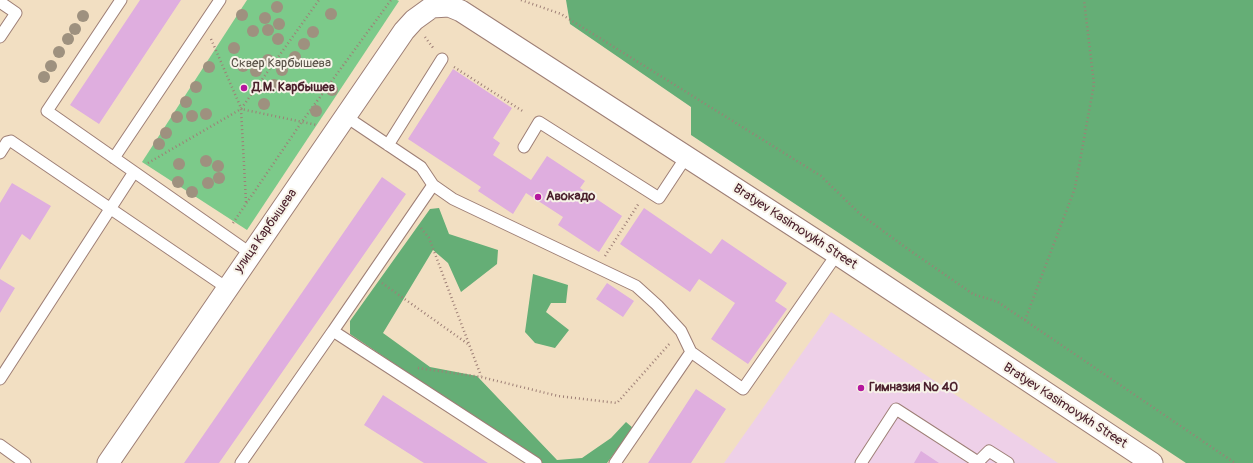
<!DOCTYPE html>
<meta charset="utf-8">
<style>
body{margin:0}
canvas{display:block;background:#f2dfc2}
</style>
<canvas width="1253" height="463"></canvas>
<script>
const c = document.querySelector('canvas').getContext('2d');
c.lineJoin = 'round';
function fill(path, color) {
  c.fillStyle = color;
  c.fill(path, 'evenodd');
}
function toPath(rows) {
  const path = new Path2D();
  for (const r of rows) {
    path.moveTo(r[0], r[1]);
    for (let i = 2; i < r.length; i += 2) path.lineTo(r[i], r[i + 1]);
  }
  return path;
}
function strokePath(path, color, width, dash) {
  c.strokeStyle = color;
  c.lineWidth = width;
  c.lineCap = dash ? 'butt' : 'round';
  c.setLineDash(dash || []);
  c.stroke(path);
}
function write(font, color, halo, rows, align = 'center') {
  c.font = font + ' Pangolin,sans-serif';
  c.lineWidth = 4;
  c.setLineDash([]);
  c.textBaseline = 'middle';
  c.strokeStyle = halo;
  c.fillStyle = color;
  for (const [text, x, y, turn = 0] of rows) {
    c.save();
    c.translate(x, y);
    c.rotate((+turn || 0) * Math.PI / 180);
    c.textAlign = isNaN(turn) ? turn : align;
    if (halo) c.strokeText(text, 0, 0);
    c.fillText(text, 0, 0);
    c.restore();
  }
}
fill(toPath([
 [831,312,1058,463,724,463]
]), '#eed0e8');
fill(toPath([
 [247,0,397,0,399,1,247,230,142,162]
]), '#7cca8a');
fill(toPath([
 [566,0,1253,0,1253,463,1186,463,691,135,691,107,570,24],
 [439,208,449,234,498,250,497,264,461,292,448,263,433,250,383,333,430,367,477,376,557,460,582,458,611,438,626,422,633,428,607,463,542,463,350,334,350,321,430,209],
 [533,274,568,285,566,303,551,303,546,312,569,330,555,348,535,343,525,332]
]), '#65ae76');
fill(toPath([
 [140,0,181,0,99,124,70,105],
 [453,69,512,108,493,138,500,143,493,155,531,180,547,156,585,181,580,188,622,216,599,252,558,225,563,217,526,193,513,214,478,191,481,187,408,139],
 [382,177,406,194,219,463,184,463],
 [12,183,51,206,30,240,22,234,0,270,0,203],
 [644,208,711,254,722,239,787,283,775,301,787,309,748,364,711,339,735,303,699,279,690,292,620,244],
 [0,279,15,288,0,313],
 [607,283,634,301,623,317,596,299],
 [696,389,726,409,691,463,648,463],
 [383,395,403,408,488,463,424,463,364,425],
 [921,451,939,463,914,463]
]), '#dfaedf');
const lane = toPath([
 [121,0,47,111,250,253],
 [0,2,16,13,0,37],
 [345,116,421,167,433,185,453,199,636,286,657,305,681,331,691,352,743,389,837,254],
 [388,145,442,59],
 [524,147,539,122,659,198,686,157],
 [0,153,7,142,11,141,227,288],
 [114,158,220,0],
 [433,185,333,331,536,463],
 [0,379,134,172],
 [0,445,25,463],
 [241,463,333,331],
 [615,463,691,352],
 [861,463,896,409,978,462,989,451,1008,463]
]);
const street = toPath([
 [108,463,404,31,414,20,432,7,449,6,461,11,837,254,1152,463]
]);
strokePath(lane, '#9e7f76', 13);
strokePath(street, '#9e7f76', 23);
strokePath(toPath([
 [521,0,561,14,821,176,860,214,905,247,973,294,998,302,1235,463],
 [425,37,434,49],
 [211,39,241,108],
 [454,67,524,112],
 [148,163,241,109,319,0],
 [246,202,241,109,317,125],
 [233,223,301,123,391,0],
 [421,228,429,238,481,376],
 [605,256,639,203],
 [382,283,468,344],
 [1025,320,1075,188,1094,84,1084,0],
 [418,368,481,377,558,396,617,403,671,342]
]), '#9e7f76', 2.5, [1, 3]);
strokePath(lane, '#fff', 11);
strokePath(street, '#fff', 21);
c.fillStyle = '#9e917f';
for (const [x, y] of [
 [277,7],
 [331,14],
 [242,15],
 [83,16],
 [265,18],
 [279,24],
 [75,29],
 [268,30],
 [253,31],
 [313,32],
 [68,39],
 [278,39],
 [304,44],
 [234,48],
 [59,52],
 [295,57],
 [268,60],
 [51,66],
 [243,66],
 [209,67],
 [282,70],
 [256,71],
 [44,77],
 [274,85],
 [196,87],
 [332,90],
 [186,102],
 [264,104],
 [316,111],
 [206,114],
 [192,116],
 [177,117],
 [166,133],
 [159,144],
 [206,161],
 [179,164],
 [218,166],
 [219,178],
 [178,182],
 [208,183],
 [192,192]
]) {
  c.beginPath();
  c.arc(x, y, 6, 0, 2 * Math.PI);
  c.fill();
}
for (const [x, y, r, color] of [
 [244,88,4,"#b5179e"],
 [538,197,4,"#b5179e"],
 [861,388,4,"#b5179e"]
]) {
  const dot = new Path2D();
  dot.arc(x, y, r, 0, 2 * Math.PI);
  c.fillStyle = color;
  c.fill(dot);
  strokePath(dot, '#f7f3e8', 1.5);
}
write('13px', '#595248', '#f7f3e8', [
 ["Сквер Карбышева",281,64]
]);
write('bold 13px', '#4a1f2b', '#f7f3e8', [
 ["Д.М. Карбышев",252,88],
 ["Авокадо",546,197],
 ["Гимназия № 40",869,388]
], 'left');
write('13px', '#4a1f2b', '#f7f3e8', [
 ["Bratyev Kasimovykh Street",795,227,33],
 ["улица Карбышева",266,231,-55],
 ["Bratyev Kasimovykh Street",1065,406,33]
]);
</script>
